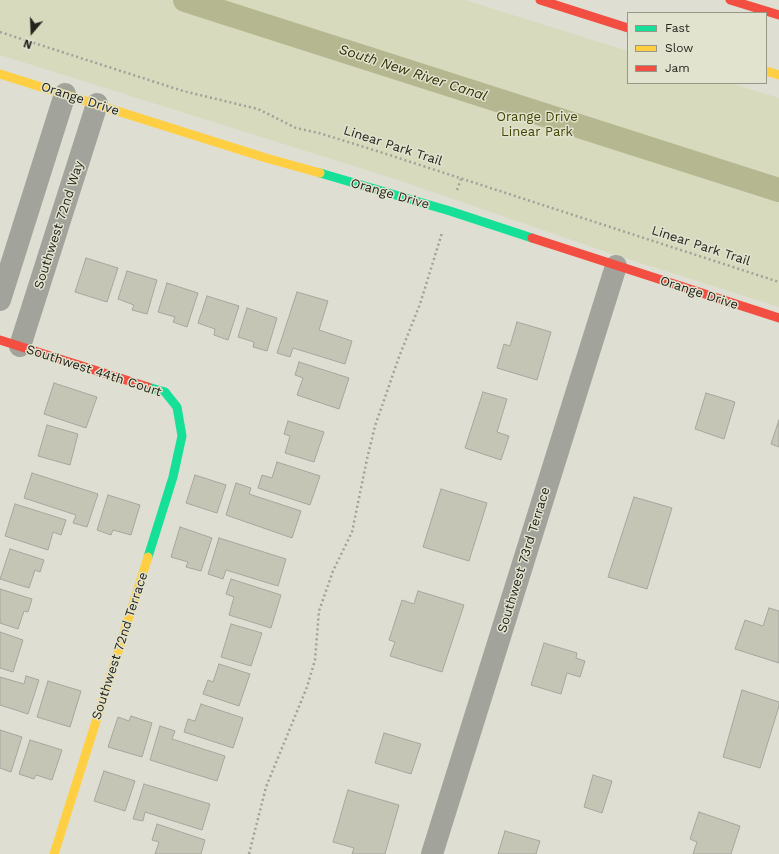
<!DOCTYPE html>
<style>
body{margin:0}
#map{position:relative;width:779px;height:854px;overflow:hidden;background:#deded3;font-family:"Work Sans",sans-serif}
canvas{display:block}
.legend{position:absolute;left:627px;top:12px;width:140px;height:72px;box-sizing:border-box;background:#e2e3cf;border:1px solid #969788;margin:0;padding:5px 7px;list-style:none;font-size:12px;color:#24241d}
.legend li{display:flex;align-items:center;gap:8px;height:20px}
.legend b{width:20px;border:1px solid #969788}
.north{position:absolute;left:12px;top:12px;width:40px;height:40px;-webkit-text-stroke:3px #e2e3cf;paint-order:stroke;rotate:199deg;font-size:11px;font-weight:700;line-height:16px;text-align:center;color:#24241d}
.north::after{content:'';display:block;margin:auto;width:14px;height:18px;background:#24241d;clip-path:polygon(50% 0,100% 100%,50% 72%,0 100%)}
</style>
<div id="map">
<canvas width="779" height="854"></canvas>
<ul class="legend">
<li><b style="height:5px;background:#16e098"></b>Fast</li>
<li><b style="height:5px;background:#ffcf43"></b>Slow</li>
<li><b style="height:5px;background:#f24e42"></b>Jam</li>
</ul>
<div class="north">N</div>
</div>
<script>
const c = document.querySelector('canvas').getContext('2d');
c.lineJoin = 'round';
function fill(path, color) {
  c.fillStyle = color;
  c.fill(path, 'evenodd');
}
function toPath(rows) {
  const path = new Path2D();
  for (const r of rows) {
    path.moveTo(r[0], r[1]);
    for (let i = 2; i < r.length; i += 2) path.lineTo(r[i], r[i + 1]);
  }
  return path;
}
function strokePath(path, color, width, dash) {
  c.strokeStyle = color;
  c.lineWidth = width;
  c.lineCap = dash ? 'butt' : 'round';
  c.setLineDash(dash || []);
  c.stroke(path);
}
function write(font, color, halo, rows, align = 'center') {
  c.font = font + ' "Work Sans",sans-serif';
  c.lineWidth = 3;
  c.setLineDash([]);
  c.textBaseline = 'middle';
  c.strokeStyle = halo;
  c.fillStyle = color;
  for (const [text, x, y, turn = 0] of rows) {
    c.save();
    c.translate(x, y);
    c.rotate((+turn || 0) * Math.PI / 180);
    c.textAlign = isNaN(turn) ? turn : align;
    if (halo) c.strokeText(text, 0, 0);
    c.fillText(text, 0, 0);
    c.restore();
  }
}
fill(toPath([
 [0,0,465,0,628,51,628,83,730,83,779,98,779,307,615,255,395,179,0,55]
]), '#d8dabe');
strokePath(toPath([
 [185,0,779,190]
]), '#b5b790', 24);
const building = toPath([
 [86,258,118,268,107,302,75,292,86,258],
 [127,271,157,280,147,314,132,310,134,305,118,299,127,271],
 [167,283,198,293,187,327,173,322,175,317,158,312,167,283],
 [297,292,328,301,319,330,352,341,345,364,293,348,290,357,277,353,297,292],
 [207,296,239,306,228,340,214,335,215,329,198,323,207,296],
 [247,308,277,318,267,351,253,347,254,342,238,337,247,308],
 [517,322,551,332,537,380,497,368,504,344,510,346,517,322],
 [299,362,349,378,339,409,297,395,303,378,295,375,299,362],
 [54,383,97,397,86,428,44,414,54,383],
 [483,392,507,399,497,432,509,436,501,460,465,448,483,392],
 [706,393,735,402,724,439,695,429,706,393],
 [779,420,779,447,771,444,779,420],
 [288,421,324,432,314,462,285,453,290,436,284,434,288,421],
 [47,425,78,434,70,465,38,456,47,425],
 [277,462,320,476,310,505,258,488,262,475,272,478,277,462],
 [32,473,98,494,87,527,73,523,76,515,24,498,32,473],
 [195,475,226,485,217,513,186,503,195,475],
 [236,483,251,488,249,494,301,511,292,538,226,515,236,483],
 [441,489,487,503,469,561,423,547,441,489],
 [108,495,140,505,131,535,113,530,111,535,97,530,108,495],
 [634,497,672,508,647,589,608,577,634,497],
 [15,504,66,520,61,535,53,532,48,550,5,536,15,504],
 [180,527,212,538,201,571,186,567,188,562,171,557,180,527],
 [219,538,286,559,278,586,226,570,223,579,208,574,219,538],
 [10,549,44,560,40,572,35,570,29,588,0,579,10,549],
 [231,579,281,595,271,628,229,615,234,597,226,594,231,579],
 [0,589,32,599,28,612,24,611,18,629,0,623,0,589],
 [418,591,464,605,442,672,390,656,395,642,389,640,402,600,414,604,418,591],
 [769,608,779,611,779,663,735,649,745,620,763,626,769,608],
 [231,624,262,633,251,666,221,657,231,624],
 [0,632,23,640,13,672,0,668,0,632],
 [544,643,577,653,576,658,585,661,580,677,567,673,561,694,531,685,544,643],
 [219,664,250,674,239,706,203,694,208,680,213,682,219,664],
 [26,676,39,680,28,714,0,705,0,677,24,684,26,676],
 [48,681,81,691,70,727,37,717,48,681],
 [742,690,779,702,779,706,760,768,723,757,742,690],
 [201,704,243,718,233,748,184,732,188,719,195,721,201,704],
 [131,716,152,723,142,757,108,747,118,717,129,721,131,716],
 [160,726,175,731,172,739,225,756,217,781,150,760,160,726],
 [0,730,22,737,11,772,0,768,0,730],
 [384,733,421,744,411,774,375,763,384,733],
 [30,740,62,750,52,780,36,775,34,779,19,774,30,740],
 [104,771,135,781,125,811,94,801,104,771],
 [593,775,612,781,602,813,584,807,593,775],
 [144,784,210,804,202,830,145,812,143,821,133,819,144,784],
 [348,790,399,805,385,854,352,854,354,848,333,842,348,790],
 [699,812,740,826,731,854,693,854,697,842,690,839,699,812],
 [157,824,205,840,201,854,155,854,159,842,152,840,157,824],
 [505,831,540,841,536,854,498,854,505,831]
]);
fill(building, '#c5c5b6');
strokePath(building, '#a6a69e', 1);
strokePath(toPath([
 [0,32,183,91,258,109,296,128,319,133,380,152,779,282],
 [457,190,461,179],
 [249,854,266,787,307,687,315,660,319,611,333,571,352,532,367,459,375,426,399,357,420,304,442,233]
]), '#a0a198', 2.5, [2, 3]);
strokePath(toPath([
 [0,300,65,94],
 [20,346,97,104],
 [432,854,616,266]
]), '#a2a39b', 22);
strokePath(toPath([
 [320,173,450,211,532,238],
 [148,557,173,477,182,436,177,407,165,392,148,387]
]), '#16e098', 9);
strokePath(toPath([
 [766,71,779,75],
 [0,74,266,158,320,173],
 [54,854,148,557]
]), '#ffcf43', 9);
strokePath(toPath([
 [540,0,628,28],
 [730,0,779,15],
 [532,238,779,318],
 [0,340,148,387]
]), '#f24e42', 9);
write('13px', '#24241d', '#e2e3cf', [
 ["Orange Drive",80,99,18],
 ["Linear Park Trail",393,146,18],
 ["Orange Drive",390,194,16],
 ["Southwest 72nd Way",59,225,-72],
 ["Linear Park Trail",701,246,18],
 ["Orange Drive",699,293,18],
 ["Southwest 44th Court",94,371,18],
 ["Southwest 73rd Terrace",524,560,-73],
 ["Southwest 72nd Terrace",120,646,-72]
]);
write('13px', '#444606', '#e2e3cf', [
 ["Orange Drive",537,117],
 ["Linear Park",537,132]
]);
write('italic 14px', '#2c2d03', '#e2e3cf', [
 ["South New River Canal",413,73,18]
]);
</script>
